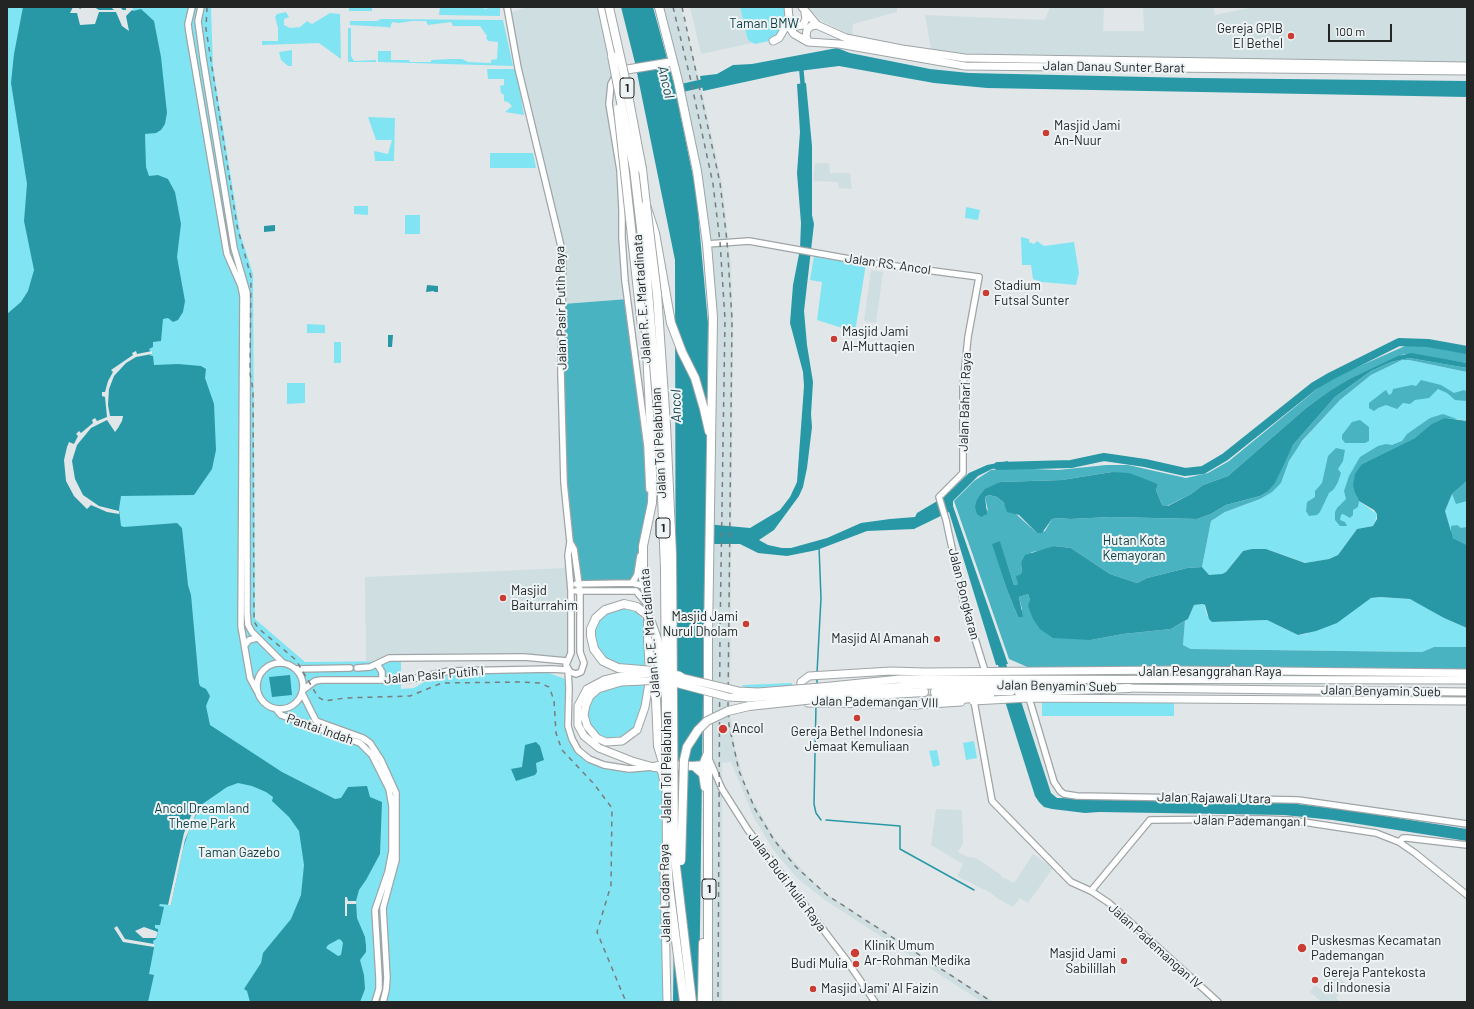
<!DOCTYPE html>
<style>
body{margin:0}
#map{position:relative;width:1474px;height:1009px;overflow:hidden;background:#e1e7e8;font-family:Barlow,sans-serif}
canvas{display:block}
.frame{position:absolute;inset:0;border:8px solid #232525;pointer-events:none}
.scale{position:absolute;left:1328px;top:24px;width:64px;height:18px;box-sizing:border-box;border:2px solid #232525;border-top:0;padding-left:5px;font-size:12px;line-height:14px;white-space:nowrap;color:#232525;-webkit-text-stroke:3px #eef4f5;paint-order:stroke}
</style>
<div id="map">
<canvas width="1474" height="1009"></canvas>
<div class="frame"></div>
<div class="scale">100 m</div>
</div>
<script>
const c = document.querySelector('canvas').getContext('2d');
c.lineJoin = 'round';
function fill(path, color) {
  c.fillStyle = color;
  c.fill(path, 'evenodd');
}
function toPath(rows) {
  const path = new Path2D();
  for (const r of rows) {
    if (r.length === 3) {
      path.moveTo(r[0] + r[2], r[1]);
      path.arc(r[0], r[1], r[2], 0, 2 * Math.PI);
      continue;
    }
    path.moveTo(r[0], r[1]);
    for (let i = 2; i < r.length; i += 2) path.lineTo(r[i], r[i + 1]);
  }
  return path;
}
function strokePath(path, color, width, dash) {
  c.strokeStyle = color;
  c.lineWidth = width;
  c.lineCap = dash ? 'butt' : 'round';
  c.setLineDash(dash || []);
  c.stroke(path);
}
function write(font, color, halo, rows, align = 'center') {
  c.font = font + ' Barlow,sans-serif';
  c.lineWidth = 4;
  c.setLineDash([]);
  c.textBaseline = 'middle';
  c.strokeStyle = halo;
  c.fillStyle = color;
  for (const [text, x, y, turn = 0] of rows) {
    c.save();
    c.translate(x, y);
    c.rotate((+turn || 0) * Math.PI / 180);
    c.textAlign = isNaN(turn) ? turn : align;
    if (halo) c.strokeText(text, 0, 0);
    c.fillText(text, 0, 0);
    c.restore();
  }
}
fill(toPath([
 [528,7,600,7,613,66,610,104,620,169,628,299,563,304,563,257,508,13],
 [659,7,681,7,702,92,722,184,731,266,733,328,730,713,735,749,747,790,775,839,809,878,828,895,994,1002,982,1002,825,900,798,879,774,851,754,818,731,762,722,763,722,1002,708,1002,713,319,691,142],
 [690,7,740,7,747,37,752,43,701,54],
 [808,7,897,7,897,12,853,24,852,36,820,20],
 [1050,7,1104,8,1103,31,1144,31,1143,7,1214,7,1215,15,1254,7,1467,7,1467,62,979,55,931,49,925,15,1045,20],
 [815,163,829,163,830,173,850,173,852,189,839,188,838,182,813,181],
 [871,270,883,272,876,323,864,321],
 [570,542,578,584,571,584,571,656,568,659,366,661,365,577,564,568],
 [936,809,962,810,963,843,958,852,968,857,976,858,1000,874,1004,879,1005,878,1014,883,1033,854,1053,868,1028,903,1020,898,1013,907,998,899,991,893,957,876,963,864,931,845],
 [1336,976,1346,984,1336,998,1339,1002,1322,1002,1310,992,1315,985,1323,991]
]), '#cfdee1');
fill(toPath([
 [7,7,211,7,213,67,240,233,253,274,255,619,305,662,401,661,401,689,414,688,436,675,454,673,549,673,568,680,568,726,582,754,612,767,654,767,664,777,667,1002,7,1002],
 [349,7,372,7,372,11,349,11],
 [440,7,477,7,487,9,488,7,500,7,500,16,439,15],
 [740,7,786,7,786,20,774,40,755,44,749,41,747,37],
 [286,12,289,17,284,19,284,25,290,28,300,27,307,21,312,24,330,13,340,14,341,59,319,43,262,45,262,41,278,41,278,28,275,17,277,14],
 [381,19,503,20,513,66,378,62,378,51,391,51,391,60,409,60,410,62,431,62,431,60,451,59,462,59,468,62,491,63,491,60,497,59,498,42,488,41,486,38,487,36,480,26,453,26,451,22,428,25,426,21,412,21,399,23,392,22,390,28,387,27,350,25,350,21,377,21],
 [348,28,351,28,351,56,354,61,376,60,376,62,348,62],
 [292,50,292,66,288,66,281,60,279,52],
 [487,69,516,69,524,115,505,112,512,106,508,102,504,101,504,95,501,93,500,86,504,85,504,79,488,79],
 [368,117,395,118,394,161,375,161,374,151,388,154,392,140,376,140],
 [490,153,533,153,536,168,490,168],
 [354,206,368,206,368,215,354,214],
 [966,207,980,210,978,220,965,218],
 [405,215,420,215,420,234,405,234],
 [1021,237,1029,239,1029,242,1034,244,1037,241,1044,246,1074,242,1079,273,1076,285,1042,282,1033,279,1031,265,1022,265],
 [814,256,866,264,855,332,817,320,822,282,810,280],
 [307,324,325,325,325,333,307,333],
 [334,342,341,342,341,363,334,363],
 [1402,360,1409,360,1467,372,1467,421,1457,419,1362,464,1359,501,1377,514,1375,523,1373,526,1357,529,1338,555,1329,559,1306,563,1266,549,1258,549,1243,551,1225,573,1215,576,1208,575,1202,567,1211,521,1225,512,1260,499,1281,483,1289,461,1297,447,1340,400,1371,375],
 [287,383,305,383,305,403,287,404],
 [1467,481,1467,545,1453,538,1445,511,1452,494],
 [1380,597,1410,599,1419,603,1444,618,1467,628,1467,647,1434,647,1422,652,1191,649,1183,645,1185,621,1188,619,1194,605,1204,604,1207,615,1212,622,1267,620,1298,635,1306,634,1371,598],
 [622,608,636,612,646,623,647,667,621,665,606,659,597,648,594,632,597,622,605,613],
 [646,683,642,711,634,728,620,738,606,739,598,735,589,723,587,714,592,698,600,691,617,686],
 [792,683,793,691,744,699,743,685],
 [1042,699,1174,699,1174,716,1042,716],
 [974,741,977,758,966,760,963,743],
 [937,750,940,765,933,767,929,751]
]), '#81e4f2');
fill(toPath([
 [628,299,645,435,649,501,634,582,578,584,564,483,563,304],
 [1418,345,1467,352,1467,363,1404,354,1349,379,1306,408,1228,476,1203,485,1191,494,1167,506,1162,505,1156,490,1158,484,1112,472,1062,480,1000,482,977,499,988,511,985,497,989,495,997,497,1037,533,1045,531,1052,519,1059,518,1070,519,1111,517,1197,519,1211,514,1226,505,1260,496,1267,492,1293,445,1335,397,1371,371,1391,362,1409,358,1467,368,1467,372,1409,360,1402,360,1371,375,1340,400,1302,441,1289,461,1281,483,1272,492,1260,499,1225,512,1211,521,1202,567,1187,568,1147,578,1137,583,1110,574,1071,548,1054,546,1045,550,1032,552,1021,563,1022,572,1018,584,1014,585,1000,542,993,544,1007,590,1018,617,1022,609,1019,597,1028,594,1030,600,1091,640,1123,634,1171,629,1185,621,1183,645,1191,649,1422,652,1434,647,1467,647,1467,671,1032,669,1009,659,954,501,974,481,991,470,1011,468,1058,470,1106,465,1128,465,1186,478,1208,473,1229,461,1328,380,1405,346],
 [1421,380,1441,385,1454,393,1464,390,1467,392,1467,401,1455,400,1447,393,1438,389,1429,398,1415,400,1410,404,1403,403,1397,409,1386,405,1378,408,1374,411,1369,408,1369,403,1383,392,1386,390,1389,395,1392,393,1393,389,1412,385,1416,386],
 [1443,414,1457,419,1445,418,1415,438,1362,464,1355,493,1359,501,1358,507,1353,510,1353,515,1350,518,1343,514,1341,515,1340,520,1345,522,1347,526,1340,526,1335,520,1335,512,1337,508,1346,499,1344,491,1349,476,1360,457,1378,446,1386,444,1392,445,1402,441,1407,434,1430,418],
 [1360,420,1369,427,1369,441,1365,443,1345,443,1342,439,1342,435,1352,422],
 [1336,448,1345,450,1343,461,1338,469,1341,473,1338,482,1334,489,1329,493,1320,512,1317,515,1309,516,1306,511,1307,502,1315,497,1315,491,1322,483,1328,456],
 [1467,481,1467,501,1456,504,1452,494],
 [1457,525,1461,528,1467,527,1467,545,1453,538,1451,535,1451,526]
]), '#4ab3c2');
fill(toPath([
 [23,7,130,7,133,11,141,9,154,21,161,57,167,113,165,124,161,130,156,133,145,134,146,167,149,176,158,175,168,179,175,192,181,224,177,257,185,301,183,312,178,320,173,322,168,318,163,319,161,341,153,342,153,347,149,349,152,354,149,355,153,356,154,365,178,364,201,366,206,369,205,378,214,404,216,450,212,469,194,495,121,496,119,509,121,526,124,527,177,523,182,528,188,585,191,595,199,683,200,686,206,689,210,696,206,706,210,725,282,772,335,799,341,798,348,787,367,786,370,797,382,802,380,854,366,880,359,890,356,901,357,918,365,937,366,946,366,952,360,960,364,975,365,989,360,1002,250,1002,247,991,244,989,261,963,263,953,291,919,301,895,304,865,299,831,289,817,272,801,273,797,266,792,252,786,238,783,227,787,201,805,190,827,183,849,171,905,160,904,159,906,164,907,160,925,155,925,155,928,158,929,158,932,156,939,153,941,154,948,149,974,154,975,148,1002,7,1002,7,314,21,302,28,291,34,270,24,221,27,184,11,83,14,54],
 [339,939,341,940,343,943,341,955,338,956,326,948,328,945],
 [621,7,653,7,674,84,696,191,708,323,706,524,750,528,780,510,790,497,797,482,804,386,803,372,790,323,793,285,800,249,801,223,797,173,800,132,797,84,806,83,812,146,812,215,814,224,804,311,807,345,813,382,811,414,812,427,807,468,803,487,799,496,774,530,759,540,768,545,782,548,791,548,827,538,861,523,890,519,915,517,917,513,944,497,969,473,987,465,1008,461,1007,467,992,469,978,476,953,501,953,506,1008,664,996,665,949,512,914,529,867,531,817,550,787,556,758,553,740,544,705,544,699,1002,673,1002,676,770,675,260,635,63],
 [837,48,850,53,930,69,969,73,1193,78,1467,81,1467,97,987,88,934,83,839,66,791,72,703,91,700,76,717,74,733,65,752,64],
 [275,225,275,231,264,232,264,226],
 [427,285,438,286,438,292,434,292,434,291,426,292],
 [388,335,393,335,392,347,388,347],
 [1411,353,1467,363,1467,368,1409,358,1391,362,1371,371,1335,397,1293,445,1275,483,1267,492,1260,496,1226,505,1211,514,1197,519,1111,517,1070,519,1059,518,1052,519,1042,533,1037,533,1019,515,1007,512,1004,503,997,497,989,495,985,497,987,514,981,517,977,514,975,507,977,499,985,489,1000,482,1062,480,1112,472,1129,473,1158,484,1156,490,1162,505,1168,506,1191,494,1203,485,1228,476,1306,408,1330,391,1349,379,1398,356],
 [1445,418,1467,421,1467,481,1452,494,1445,511,1453,538,1467,545,1467,628,1444,618,1410,599,1380,597,1371,598,1337,623,1316,631,1298,635,1267,620,1212,622,1209,619,1205,605,1203,604,1194,605,1188,619,1171,629,1123,634,1091,640,1053,638,1040,629,1033,619,1028,606,1030,600,1028,594,1019,597,1023,617,1018,617,1007,590,992,544,1000,541,1014,585,1018,584,1016,576,1020,575,1022,572,1021,563,1025,555,1054,546,1071,548,1110,574,1137,583,1147,578,1187,568,1202,567,1209,575,1222,574,1226,572,1243,551,1252,549,1266,549,1305,563,1329,559,1338,555,1357,529,1373,526,1377,519,1377,514,1374,510,1359,501,1355,493,1353,485,1355,474,1362,464,1415,438,1432,424],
 [290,675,292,695,272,697,269,677],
 [1004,698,1020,698,1051,793,1057,798,1289,803,1347,810,1467,829,1467,841,1333,820,1284,815,1099,812,1085,813,1052,809,1044,807,1039,802,1035,796],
 [536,742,540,746,544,760,536,763,537,772,535,775,516,781,511,769,522,767,525,745]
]), '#2898a7');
fill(toPath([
 [73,7,78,7,80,9,83,7,94,7,99,10,114,10,111,7,120,7,123,10,126,10,126,7,132,7,133,9,126,16,129,31,122,26,116,12,99,12,95,24,80,25,77,13,70,13],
 [136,351,137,354,152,351,152,354,136,357,126,363,114,376,109,389,108,405,110,416,123,416,122,421,118,428,115,432,107,420,91,428,77,445,72,461,75,479,83,495,99,506,119,511,119,514,107,512,91,505,87,509,74,496,66,481,64,460,67,447,69,442,74,444,78,436,76,434,79,431,81,433,93,423,92,420,95,418,97,421,107,417,105,397,102,396,102,392,105,392,108,381,113,372,111,370,133,355,132,353],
 [200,804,185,840,171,905,168,905,184,833,195,806],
 [345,897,347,897,348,901,356,901,356,904,347,904,347,916,345,916],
 [117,926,125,939,154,944,154,947,123,942,114,928],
 [144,927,158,932,156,938,143,938,135,931]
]), '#e1e7e8');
strokePath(toPath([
 [817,673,821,598,819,547],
 [817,685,817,677],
 [816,705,814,804,816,813,821,820],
 [826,820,900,826,900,849,974,890]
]), '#2898a7', 1.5);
strokePath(toPath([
 [801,66,803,88]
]), '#2898a7', 4.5);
strokePath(toPath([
 [673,90,713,81],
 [998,466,1071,464,1104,457,1145,463,1185,472,1203,470,1225,457,1314,386,1331,376,1399,342,1428,343,1467,350],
 [999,655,1009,686]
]), '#2898a7', 8);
strokePath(toPath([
 [925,698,935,698]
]), '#bbc0c1', 8, [8, 4]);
const minor = toPath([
 [192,7,188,24,189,32,227,254,241,286,243,296,241,626,250,678,257,691],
 [201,7,198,21,203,58,234,248,247,293,247,613,248,625,252,632,283,663],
 [507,7,518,68,560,242,563,257,561,373,564,483,570,542,568,555,571,591,571,653,566,665,570,672,576,674,581,672,584,663,580,652,580,592,574,549,570,542],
 [616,75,611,84,609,104,620,170,622,209,622,238,625,281,647,446,649,489],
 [707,244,749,241,872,263,979,277,968,337,963,386,963,473,939,497,946,520,963,600,985,671],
 [632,583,637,575,640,556],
 [576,584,632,583,644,586],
 [576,591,636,591,647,604],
 [245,645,249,640,257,638],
 [280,686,23],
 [377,664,382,672,382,680],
 [357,668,370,667,389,658,524,657,567,661],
 [296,669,350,668],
 [303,690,315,681,321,680,407,680,449,671,552,669,568,670,569,688,568,726,572,739,578,750,589,759,604,765,629,769,653,767],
 [302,693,316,721,363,738,370,743,381,760,396,793,396,860,383,908,387,978,386,990,383,1002],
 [1029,698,1054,782,1060,791,1064,794,1077,796,1298,800,1467,824],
 [974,701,992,801,1071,882,1091,891,1109,903,1218,1002],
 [276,709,281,715,360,743,372,755,389,789,392,806,392,851,388,872,375,910,379,978,379,989,375,1002],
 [709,759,722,789,748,830,847,961,875,1002],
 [1399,842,1403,838,1407,838,1467,845],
 [1091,891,1150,820,1262,819,1290,820,1376,833,1399,842,1415,853,1467,895]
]);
const major = toPath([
 [788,7,790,28,794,34,808,42,839,44,965,66,1467,71],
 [802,7,817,25,846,38,902,49,965,58,1467,66],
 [790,21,797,26,803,25,806,19,805,13],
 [773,41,779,38,789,21],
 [808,42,806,36,807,30,811,26,817,25],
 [621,676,604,680,587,689,578,706,578,725,584,736,599,748,632,761,661,769,664,782],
 [621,682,598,689,590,696,586,705,584,715,587,726,597,738,606,742,622,741,637,730,645,707,650,677],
 [821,687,900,679,1467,680],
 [1124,688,1467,692],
 [822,693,917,685,1077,686],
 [800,694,801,682,809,676,891,671,925,672,1173,670,1467,673],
 [973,701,1029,698,1467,701],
 [808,703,898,704,915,705,961,702],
 [664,868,667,1002]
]);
const highway = toPath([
 [602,7,614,63],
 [659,7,678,81,697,171,707,244,713,317,708,638,708,1002],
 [618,71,667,63],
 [626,146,633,197,646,329,653,475,652,503,643,546,643,578,648,605,648,637,650,673,656,699,658,746,662,759,667,765],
 [642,169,646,205,655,233,671,323,682,352,695,378,704,409,709,431],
 [632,237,642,327],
 [935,692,1011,691],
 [1019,692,1129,688],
 [824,698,924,692],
 [935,698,963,699,990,695],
 [694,766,703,774,705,787],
 [654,767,663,765,694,766,703,765,707,755],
 [702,1002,703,943]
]);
strokePath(minor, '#9fa5a6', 8);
strokePath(major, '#9fa5a6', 9);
strokePath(highway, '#9fa5a6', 10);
strokePath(minor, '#fff', 5.5);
strokePath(major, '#fff', 7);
strokePath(highway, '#fff', 8);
strokePath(toPath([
 [207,7,206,29,237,226,251,277,250,373,253,390,254,617,255,623,258,628,296,660,318,697,325,701,345,698,410,696,442,683,522,682,539,683,549,687,554,700,556,733,562,750,594,784,612,808,611,885,597,932,626,1002],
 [673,7,690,77,713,184,720,242,725,319,720,633,718,1002],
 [682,7,720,183,727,241,732,319,728,704,729,725,739,771,755,809,774,840,795,866,827,895,992,1002]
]), '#797c7d', 1.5, [5, 5]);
const majorBridge = toPath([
 [621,676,651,673],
 [675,676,738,691,758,692,821,687],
 [621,682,664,680,728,697,749,698,822,693]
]);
const highwayBridge = toPath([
 [609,7,624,74,642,169],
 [612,56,634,169,647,279,659,425,665,569,667,858,669,887,684,1002],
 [618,109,632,237],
 [646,205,657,294,666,425,672,554,674,850,692,1002],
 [661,688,659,664,658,647,657,639,651,622,647,615,637,607,624,604,605,610,596,618,591,629,591,636,594,649,603,661,618,668,654,671,663,672,680,676],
 [681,861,684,760,687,747,698,730,707,721,728,711,749,706,824,698]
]);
strokePath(majorBridge, '#9fa5a6', 9, []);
strokePath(highwayBridge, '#9fa5a6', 10, []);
strokePath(majorBridge, '#fff', 7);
strokePath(highwayBridge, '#fff', 8);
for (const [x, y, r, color] of [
 [1291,36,4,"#cb3d34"],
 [1046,133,4,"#cb3d34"],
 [986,293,4,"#cb3d34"],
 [834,339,4,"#cb3d34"],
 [503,598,4,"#cb3d34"],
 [746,624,4,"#cb3d34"],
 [937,639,4,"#cb3d34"],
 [857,718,4,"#cb3d34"],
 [723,729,5,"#cb3d34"],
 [1302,948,5,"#cb3d34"],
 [855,953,5,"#cb3d34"],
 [1124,961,4,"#cb3d34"],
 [856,964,4,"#cb3d34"],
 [1315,980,4,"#cb3d34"],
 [813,989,4,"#cb3d34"]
]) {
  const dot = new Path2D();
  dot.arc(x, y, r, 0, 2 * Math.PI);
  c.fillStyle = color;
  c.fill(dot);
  strokePath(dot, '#eef4f5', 1.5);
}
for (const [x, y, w] of [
 [627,88,14],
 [663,528,14],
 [709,889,14]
]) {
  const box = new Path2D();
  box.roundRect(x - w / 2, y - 10, w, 20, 3);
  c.fillStyle = '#eef4f5';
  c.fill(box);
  strokePath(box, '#232525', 1);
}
write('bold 12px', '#232525', null, [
 ["1",627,88],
 ["1",663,528],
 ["1",709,889]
]);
write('13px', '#0a3c42', '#eef4f5', [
 ["Taman BMW",764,24],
 ["Hutan Kota",1134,541],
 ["Kemayoran",1134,556],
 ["Ancol Dreamland",202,809],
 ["Theme Park",202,824],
 ["Taman Gazebo",239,853]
]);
write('13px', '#232525', '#eef4f5', [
 ["Gereja GPIB",1283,29,"right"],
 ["El Bethel",1283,44,"right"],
 ["Masjid Jami",1054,126],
 ["An-Nuur",1054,141],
 ["Stadium",994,286],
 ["Futsal Sunter",994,301],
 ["Masjid Jami",842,332],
 ["Al-Muttaqien",842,347],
 ["Masjid",511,591],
 ["Baiturrahim",511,606],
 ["Masjid Jami",738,617,"right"],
 ["Nurul Dholam",738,632,"right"],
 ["Masjid Al Amanah",929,639,"right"],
 ["Ancol",732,729],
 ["Gereja Bethel Indonesia",857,732,"center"],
 ["Jemaat Kemuliaan",857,747,"center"],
 ["Puskesmas Kecamatan",1311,941],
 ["Pademangan",1311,956],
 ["Klinik Umum",864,946],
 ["Ar-Rohman Medika",864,961],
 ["Masjid Jami",1116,954,"right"],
 ["Sabilillah",1116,969,"right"],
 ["Budi Mulia",848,964,"right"],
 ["Gereja Pantekosta",1323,973],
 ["di Indonesia",1323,988],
 ["Masjid Jami' Al Faizin",821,989]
], 'left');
write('13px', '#232525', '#eef4f5', [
 ["Jalan Danau Sunter Barat",1114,67,1],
 ["Jalan RS. Ancol",888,264,8],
 ["Jalan R. E. Martadinata",642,299,-94],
 ["Jalan Pasir Putih Raya",561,308,-91],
 ["Jalan Bahari Raya",965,402,-88],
 ["Jalan Tol Pelabuhan",659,443,-93],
 ["Jalan Bongkaran",964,594,76],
 ["Jalan R. E. Martadinata",650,633,-95],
 ["Jalan Pesanggrahan Raya",1210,672],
 ["Jalan Pasir Putih I",434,675,-5],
 ["Jalan Benyamin Sueb",1057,686,1],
 ["Jalan Benyamin Sueb",1381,691,1],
 ["Jalan Pademangan VIII",875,702,1],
 ["Pantai Indah",320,729,19],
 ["Jalan Tol Pelabuhan",667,767,-90],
 ["Jalan Rajawali Utara",1214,798,1],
 ["Jalan Pademangan I",1250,821,1],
 ["Jalan Budi Mulia Raya",787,882,53],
 ["Jalan Lodan Raya",665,893,-91],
 ["Jalan Pademangan IV",1155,946,42]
]);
write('italic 14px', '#16454c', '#eef4f5', [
 ["Ancol",666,82,77],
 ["Ancol",676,406,-91]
]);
</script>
